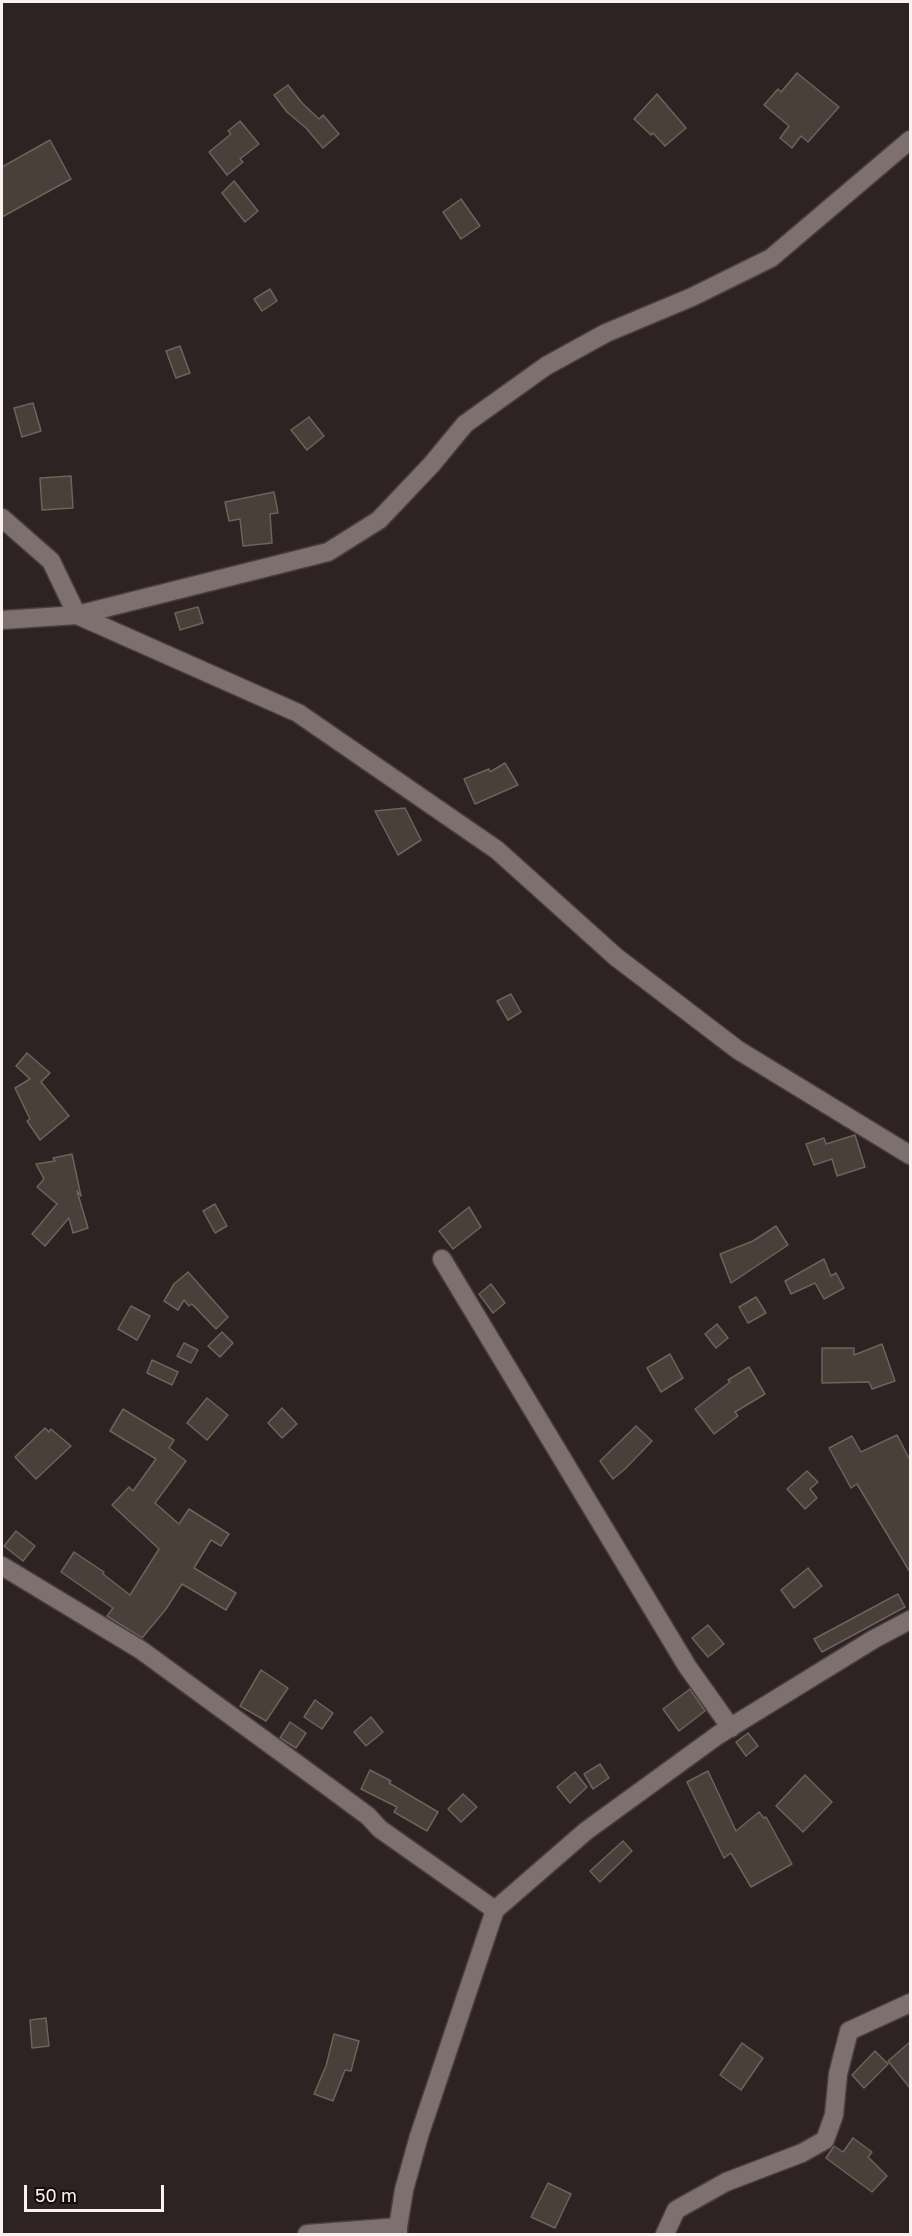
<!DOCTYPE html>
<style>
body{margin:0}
#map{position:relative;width:912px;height:2236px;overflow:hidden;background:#2e2322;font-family:"Golos Text",sans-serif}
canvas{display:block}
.frame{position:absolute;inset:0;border:3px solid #f9f2f1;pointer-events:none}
.scale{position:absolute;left:24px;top:2185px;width:140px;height:27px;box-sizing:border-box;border:3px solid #f9f2f1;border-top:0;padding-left:8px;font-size:18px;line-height:21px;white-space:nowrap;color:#f9f2f1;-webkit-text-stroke:4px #130e0d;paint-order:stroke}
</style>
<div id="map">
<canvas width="912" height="2236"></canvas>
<div class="frame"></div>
<div class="scale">50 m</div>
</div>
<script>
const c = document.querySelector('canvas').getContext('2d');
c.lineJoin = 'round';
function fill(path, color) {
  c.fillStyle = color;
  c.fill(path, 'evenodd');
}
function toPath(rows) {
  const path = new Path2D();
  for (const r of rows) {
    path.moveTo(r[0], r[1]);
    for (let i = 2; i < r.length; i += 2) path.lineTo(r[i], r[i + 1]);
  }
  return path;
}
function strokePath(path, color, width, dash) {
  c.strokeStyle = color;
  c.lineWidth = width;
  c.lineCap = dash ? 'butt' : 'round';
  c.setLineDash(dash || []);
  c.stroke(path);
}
const building = toPath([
 [797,73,839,107,808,142,801,136,792,148,780,138,789,126,764,105,778,89,781,92,797,73],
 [288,85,302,103,319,119,323,115,339,134,323,148,306,128,287,112,274,95,288,85],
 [657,94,686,128,665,146,653,133,651,135,634,119,657,94],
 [240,121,259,144,240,159,243,162,227,175,209,152,231,134,228,131,240,121],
 [50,140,71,179,2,217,2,167,50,140],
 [234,181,258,211,245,222,222,193,234,181],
 [461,199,480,226,461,239,443,212,461,199],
 [270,289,277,301,262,311,254,299,270,289],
 [180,346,190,373,176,378,166,351,180,346],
 [33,403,41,431,22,437,14,408,33,403],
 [309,417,324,436,307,450,291,430,309,417],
 [71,476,73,508,42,510,40,478,71,476],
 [274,492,278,513,270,514,272,543,243,546,240,519,229,521,225,502,274,492],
 [198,607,203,623,180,630,175,613,198,607],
 [505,763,518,785,475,804,464,779,489,769,490,772,505,763],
 [405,808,421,840,398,855,375,811,405,808],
 [511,994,521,1012,508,1020,497,1001,511,994],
 [27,1053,50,1073,41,1082,69,1116,40,1140,27,1121,30,1119,15,1088,30,1079,16,1066,27,1053],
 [855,1135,865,1167,837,1176,832,1159,814,1165,806,1144,824,1138,826,1144,855,1135],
 [72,1154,81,1196,77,1191,88,1228,73,1233,69,1218,45,1246,32,1234,57,1204,37,1187,44,1179,36,1164,55,1161,53,1158,72,1154],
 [215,1204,227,1226,215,1233,203,1211,215,1204],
 [469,1207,481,1227,453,1249,439,1231,469,1207],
 [776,1226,788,1245,731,1283,720,1254,753,1241,776,1226],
 [824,1259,831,1276,836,1273,844,1288,824,1299,815,1283,791,1294,785,1281,824,1259],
 [188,1272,228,1317,216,1329,192,1304,189,1306,184,1300,178,1310,164,1301,174,1284,188,1272],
 [491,1284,505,1303,493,1313,479,1294,491,1284],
 [756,1297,766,1313,748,1323,739,1307,756,1297],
 [131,1306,150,1316,137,1340,118,1329,131,1306],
 [717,1324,728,1338,716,1348,705,1334,717,1324],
 [222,1332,233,1343,220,1357,208,1346,222,1332],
 [184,1343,198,1350,191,1363,177,1356,184,1343],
 [882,1344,895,1381,872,1389,869,1382,822,1383,822,1348,854,1348,854,1355,882,1344],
 [670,1354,683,1378,661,1392,647,1368,670,1354],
 [152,1360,178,1372,172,1385,147,1373,152,1360],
 [749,1367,765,1394,735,1412,738,1416,714,1434,695,1409,730,1382,728,1380,749,1367],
 [207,1398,228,1415,207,1440,187,1423,207,1398],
 [282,1408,297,1424,282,1438,268,1423,282,1408],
 [123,1409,174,1440,169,1448,186,1461,155,1503,179,1524,189,1509,229,1534,221,1546,211,1540,194,1568,236,1593,226,1610,182,1584,166,1609,142,1638,107,1616,113,1608,61,1572,74,1552,104,1572,103,1574,130,1595,159,1549,112,1505,129,1487,133,1491,156,1459,110,1431,123,1409],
 [636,1426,652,1441,625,1469,613,1479,600,1461,636,1426],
 [45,1428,49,1432,51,1429,71,1446,36,1479,15,1457,45,1428],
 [897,1435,910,1460,910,1572,857,1484,851,1488,829,1448,852,1436,861,1452,897,1435],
 [807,1471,818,1482,810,1489,817,1498,805,1509,787,1489,807,1471],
 [16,1531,35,1546,23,1561,4,1546,16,1531],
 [808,1568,822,1586,794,1608,781,1590,808,1568],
 [898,1594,905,1607,822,1652,814,1639,898,1594],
 [708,1625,724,1644,708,1657,692,1638,708,1625],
 [261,1670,288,1688,266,1721,240,1706,261,1670],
 [690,1689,705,1711,679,1731,663,1709,690,1689],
 [315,1700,333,1713,322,1729,304,1717,315,1700],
 [371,1717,383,1732,366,1746,354,1732,371,1717],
 [290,1722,306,1733,296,1748,280,1738,290,1722],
 [748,1733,758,1746,746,1756,736,1742,748,1733],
 [600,1764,609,1778,593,1789,584,1774,600,1764],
 [370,1770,391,1781,389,1783,438,1812,427,1831,394,1812,397,1807,361,1789,370,1770],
 [708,1771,736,1831,759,1812,764,1818,766,1817,792,1864,751,1887,731,1853,724,1858,687,1782,708,1771],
 [575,1772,587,1787,570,1803,557,1787,575,1772],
 [805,1775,832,1802,803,1832,776,1806,805,1775],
 [463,1794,477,1807,461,1822,448,1809,463,1794],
 [623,1841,632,1851,600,1882,590,1871,623,1841],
 [46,2018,49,2046,32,2048,30,2020,46,2018],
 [334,2034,359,2041,351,2071,345,2070,333,2101,314,2094,326,2066,334,2034],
 [910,2042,910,2088,888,2061,910,2042],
 [742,2043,763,2058,741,2090,720,2075,742,2043],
 [875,2051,888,2064,864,2088,852,2075,875,2051],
 [853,2138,872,2152,868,2157,887,2176,872,2192,826,2158,834,2146,843,2152,853,2138],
 [548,2183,571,2194,555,2228,531,2217,548,2183]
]);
fill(building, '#4a403a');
strokePath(building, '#6d625c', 1.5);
const minor = toPath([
 [2,518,51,561,77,615,298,713,497,850,616,957,738,1050,910,1155],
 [2,620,77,615,328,552,379,520,432,464,465,424,546,366,606,333,692,297,771,258,910,140],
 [442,1259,687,1666,731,1728],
 [2,1566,141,1650,330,1788,368,1816,380,1829,495,1910],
 [307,2234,398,2227],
 [398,2234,398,2227,404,2190,419,2136,495,1910,586,1831,718,1735,874,1639,910,1620],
 [665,2234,676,2210,726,2182,802,2153,825,2140,834,2115,838,2074,849,2031,910,2003]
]);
strokePath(minor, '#483f3e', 21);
strokePath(minor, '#7d706f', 18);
</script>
